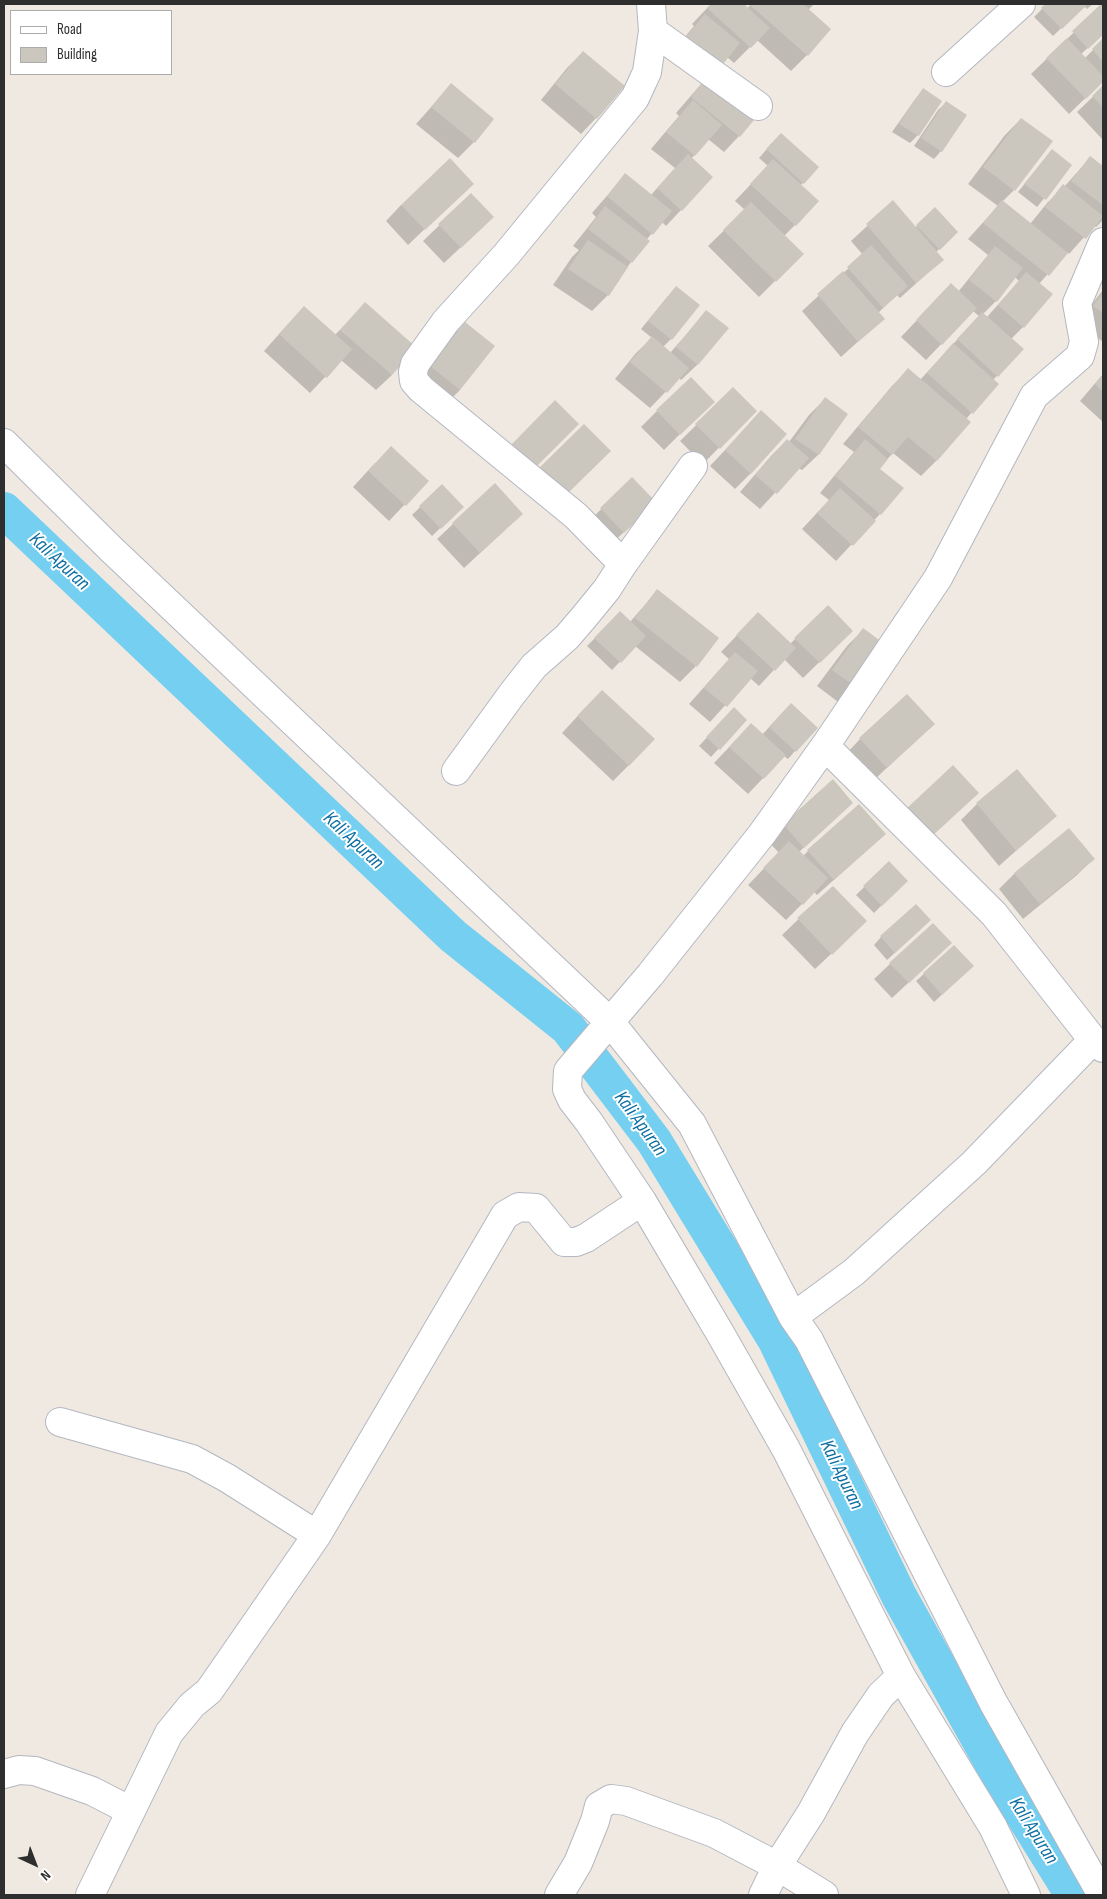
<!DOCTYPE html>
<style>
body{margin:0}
#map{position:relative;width:1107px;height:1899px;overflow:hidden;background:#efe9e1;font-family:"Sofia Sans Condensed",sans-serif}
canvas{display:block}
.frame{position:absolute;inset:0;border:5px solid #2e2e2e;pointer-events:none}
.legend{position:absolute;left:10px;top:10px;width:162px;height:65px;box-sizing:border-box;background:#fff;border:1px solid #ababab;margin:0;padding:6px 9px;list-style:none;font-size:15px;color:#2e2e2e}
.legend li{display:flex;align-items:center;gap:10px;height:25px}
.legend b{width:25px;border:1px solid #ababab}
.north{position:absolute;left:10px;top:1839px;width:50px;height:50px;-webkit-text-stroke:4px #fff;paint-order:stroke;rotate:137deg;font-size:14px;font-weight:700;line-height:20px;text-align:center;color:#2e2e2e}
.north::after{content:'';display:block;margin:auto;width:18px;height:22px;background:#2e2e2e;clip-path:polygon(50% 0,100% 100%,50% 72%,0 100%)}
</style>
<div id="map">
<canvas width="1107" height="1899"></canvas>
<div class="frame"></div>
<ul class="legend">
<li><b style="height:6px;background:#fff"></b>Road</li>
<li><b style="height:14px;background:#cbc7bf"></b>Building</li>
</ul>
<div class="north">N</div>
</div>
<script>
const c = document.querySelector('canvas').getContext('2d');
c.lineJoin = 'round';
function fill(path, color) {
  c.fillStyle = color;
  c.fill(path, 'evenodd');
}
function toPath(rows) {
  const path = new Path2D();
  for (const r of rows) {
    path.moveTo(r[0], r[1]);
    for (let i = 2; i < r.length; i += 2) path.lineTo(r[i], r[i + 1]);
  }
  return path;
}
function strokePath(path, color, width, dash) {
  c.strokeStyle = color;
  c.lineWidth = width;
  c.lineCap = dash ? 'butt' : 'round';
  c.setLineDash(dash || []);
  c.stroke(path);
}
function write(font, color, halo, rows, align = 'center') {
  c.font = font + ' "Sofia Sans Condensed",sans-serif';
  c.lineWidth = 4;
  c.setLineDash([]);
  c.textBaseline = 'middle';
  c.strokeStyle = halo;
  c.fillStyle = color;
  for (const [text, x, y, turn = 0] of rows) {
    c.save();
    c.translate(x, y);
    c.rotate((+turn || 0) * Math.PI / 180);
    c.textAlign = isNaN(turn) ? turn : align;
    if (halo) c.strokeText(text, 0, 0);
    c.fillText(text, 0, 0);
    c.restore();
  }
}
fill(toPath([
 [711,4,742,4,747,9,751,4,814,4,808,10,807,55,791,71,757,40,734,63,727,57,718,68,739,136,724,152,708,139,691,159,681,210,666,226,662,222,647,239,608,295,592,311,553,285,572,257,579,250,573,246,596,217,592,213,625,175,651,195,675,168,651,149,679,116,676,113,702,83,669,56,694,26,692,24],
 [1047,4,1093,4,1087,9,1084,6,1053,36,1034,17],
 [1103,4,1103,34,1081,54,1085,58,1103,40,1103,81,1069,114,1031,74],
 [583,52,596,118,581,134,541,100,567,68],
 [451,85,474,142,458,158,416,124],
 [1103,87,1103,138,1102,139,1077,112],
 [923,90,941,102,918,135,910,143,892,132,916,98],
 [946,103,941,151,934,159,914,146,938,110],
 [1021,119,1014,190,1002,202,1030,224,1048,202,1064,187,1090,158,1103,167,1103,220,1096,227,1094,226,1069,254,1067,252,1039,284,1023,327,1011,339,1022,349,993,380,997,384,966,419,937,460,921,476,893,453,878,469,880,514,836,561,802,529,829,500,820,493,854,452,843,444,892,386,908,370,920,380,979,316,973,311,926,360,901,337,935,301,958,292,988,255,968,239,998,206,968,184,1005,135],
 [1015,277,1019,281,987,317,983,314,996,301],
 [773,142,817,167,800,186,795,225,784,236,802,254,759,297,708,246,745,210,735,201,768,166,759,158],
 [1052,150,1071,165,1037,207,1018,192],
 [471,195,476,233,444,263,423,241],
 [456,199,408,245,386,221,401,205],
 [893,202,915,228,935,209,957,232,936,252,942,260,900,298,897,295,878,313,883,319,841,357,802,311,863,255,851,241],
 [1103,290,1103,342,1078,322],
 [668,296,671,339,663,347,670,353,706,312,727,328,697,365,681,380,679,378,650,408,615,379,636,353,652,338,641,329],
 [365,304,392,375,376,390,341,360,310,393,264,351,288,324,335,335],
 [465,323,460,390,444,406,415,383,449,339],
 [1103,374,1103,422,1080,401],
 [733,389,755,411,703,464,680,441],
 [825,399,846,414,818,455,802,470,798,468,760,509,740,492,771,456,787,440,789,442,809,415],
 [657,411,697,417,664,450,641,427],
 [761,412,751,473,735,489,710,466],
 [375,463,427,481,389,521,353,487],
 [632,479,639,518,607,548,585,525],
 [442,486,462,507,432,536,412,515],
 [453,524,505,530,464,568,437,539],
 [657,591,696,666,680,682,635,646,612,670,587,646,620,613,630,622],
 [828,607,851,631,803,678,784,659,759,686,750,678,710,722,689,704,729,659,721,652,742,630,790,644],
 [863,630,888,648,842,705,817,686,847,646],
 [586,707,629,765,613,781,562,733],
 [783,712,795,751,788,759,784,756,748,794,714,763,735,741,762,735],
 [726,717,745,720,711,757,699,746],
 [860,739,917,739,871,783,845,755],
 [852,803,799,852,803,856,808,851,885,834,817,895,814,892,786,920,748,885,779,853,768,841,783,825],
 [977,804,1055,816,999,866,961,820],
 [1093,859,1077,875,1023,919,999,889,1015,873],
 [889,863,906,881,874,913,856,895],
 [832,887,849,937,815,969,782,935],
 [922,928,887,960,874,945,881,937],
 [951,943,892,998,874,979,890,964],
 [954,947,964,974,934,1002,916,981]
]), '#0003');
strokePath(toPath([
 [4,510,453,936,568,1028,654,1141,775,1339,899,1596,1004,1784,1073,1895]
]), '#75cff0', 36);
fill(toPath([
 [711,4,744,4,770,28,751,48,707,8],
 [752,4,803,4,831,29,808,56,750,5],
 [1045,4,1084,4,1086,6,1062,29,1041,8],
 [1101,4,1103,4,1103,35,1088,49,1072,31],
 [705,14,740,43,719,69,684,39],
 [1067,38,1103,76,1103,82,1086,99,1046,58],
 [1103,38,1103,62,1092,49],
 [583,51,625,86,597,119,555,84],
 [709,74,759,114,740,137,691,97],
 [451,83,494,119,475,143,431,107],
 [1103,85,1103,107,1092,96],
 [923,88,942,101,919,136,899,124],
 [693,100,722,125,695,156,666,132],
 [946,101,967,115,942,152,921,138],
 [1021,118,1053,141,1015,191,983,167],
 [781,133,819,167,804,184,766,149],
 [1052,149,1072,165,1046,200,1024,184],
 [688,154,713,177,682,211,657,188],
 [1090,156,1103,166,1103,205,1071,181],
 [450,158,474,184,425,230,401,205],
 [773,159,819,201,796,226,750,184],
 [625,173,672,211,653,235,607,196],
 [1063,184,1103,216,1086,239,1045,207],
 [471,193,494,217,461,248,438,224],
 [893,200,944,260,916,283,866,224],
 [1002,200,1068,253,1049,276,983,223],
 [751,202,804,254,776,282,723,230],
 [605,206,650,241,632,263,588,229],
 [935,207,958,232,940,250,916,225],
 [588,240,628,267,609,296,568,269],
 [871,245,908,286,883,308,847,267],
 [995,246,1023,268,997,302,969,280],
 [843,271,885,319,858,342,817,294],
 [1026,272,1053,294,1024,328,998,305],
 [951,283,977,308,942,345,916,320],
 [676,286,700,305,672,340,648,321],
 [1103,293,1103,313,1093,306],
 [365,302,417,348,392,375,340,330],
 [304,306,352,349,327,378,279,334],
 [706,310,729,328,698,365,676,347],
 [982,312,1024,349,998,377,957,339],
 [465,322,495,346,460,390,430,366],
 [652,336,689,368,667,393,630,362],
 [953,343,999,384,973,414,927,373],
 [908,368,971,422,937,461,908,437,892,455,858,427],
 [1103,375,1103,392,1095,384],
 [691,377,715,402,680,435,656,410],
 [733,387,757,411,720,449,695,424],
 [825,397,848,414,819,455,795,439],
 [555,400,579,424,535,468,511,445],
 [761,410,787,434,751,474,725,450],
 [584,424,611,451,566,495,539,468],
 [787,439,809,458,777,494,755,475],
 [865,439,888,459,880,469,904,488,881,515,835,476],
 [391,446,429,481,406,506,368,471],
 [632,477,656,502,624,533,600,508],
 [495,483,523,514,480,553,452,523],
 [442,484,464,507,441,529,419,506],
 [840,488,876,521,853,546,817,513],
 [657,589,719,638,697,667,635,618],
 [828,605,853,631,820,663,794,638],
 [620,611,646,636,621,663,594,638],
 [758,612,796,648,775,671,736,635],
 [863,628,890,648,859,689,832,670],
 [735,652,758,671,727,707,704,688],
 [602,690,655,739,629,766,577,716],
 [907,694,935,724,887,768,859,738],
 [791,703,818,728,796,752,769,727],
 [734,707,747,720,720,750,706,737],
 [751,723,786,755,764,779,729,747],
 [953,765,979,793,930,838,905,810],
 [1017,769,1057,816,1016,851,976,803],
 [833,779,853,803,804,848,783,824],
 [859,804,886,834,834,880,807,850],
 [1069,828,1095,859,1040,904,1014,873],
 [789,841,828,878,803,905,763,868],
 [889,861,908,881,882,906,863,886],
 [833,886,867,921,832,955,797,918],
 [916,904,931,920,895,953,880,936],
 [933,923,952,943,909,983,889,963],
 [954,945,974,966,942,995,923,973]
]), '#cbc7bf');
const street = toPath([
 [653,31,758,106],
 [946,72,1021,4],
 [4,443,111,549,610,1022,692,1124,793,1317,809,1340,993,1702,1102,1895],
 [623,564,693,466],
 [825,746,994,914,1093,1040,1103,1048],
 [456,771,512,694,534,666,567,637,585,616,607,589,623,564,576,516,421,389,414,381,413,372,415,364,446,321,506,255,635,98,647,72,653,31,651,4],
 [793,1317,854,1272,974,1163,1093,1040],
 [60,1422,192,1459,227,1478,317,1535],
 [4,1774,19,1770,35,1771,92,1791,131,1811],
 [90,1895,169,1733,192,1705,209,1691,317,1535,505,1215,519,1207,536,1208,564,1242,576,1242,586,1238,642,1201],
 [559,1895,578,1863,595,1821,599,1806,611,1799,626,1801,714,1833,777,1866,811,1813,855,1733,881,1695,901,1676],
 [763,1895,777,1866,824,1895],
 [1026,1895,993,1827,901,1676,786,1449,720,1333,642,1201,589,1122,572,1100,567,1089,568,1071,650,975,762,834,825,746,938,578,1034,396,1080,356,1084,342,1077,303,1103,242]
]);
strokePath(street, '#b4b7c1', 30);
strokePath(street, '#fff', 28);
write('italic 20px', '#0d6fa3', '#fff', [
 ["Kali Apuran",59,562,43],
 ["Kali Apuran",353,841,43],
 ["Kali Apuran",640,1124,54],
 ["Kali Apuran",841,1475,64],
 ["Kali Apuran",1033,1831,58]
]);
</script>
